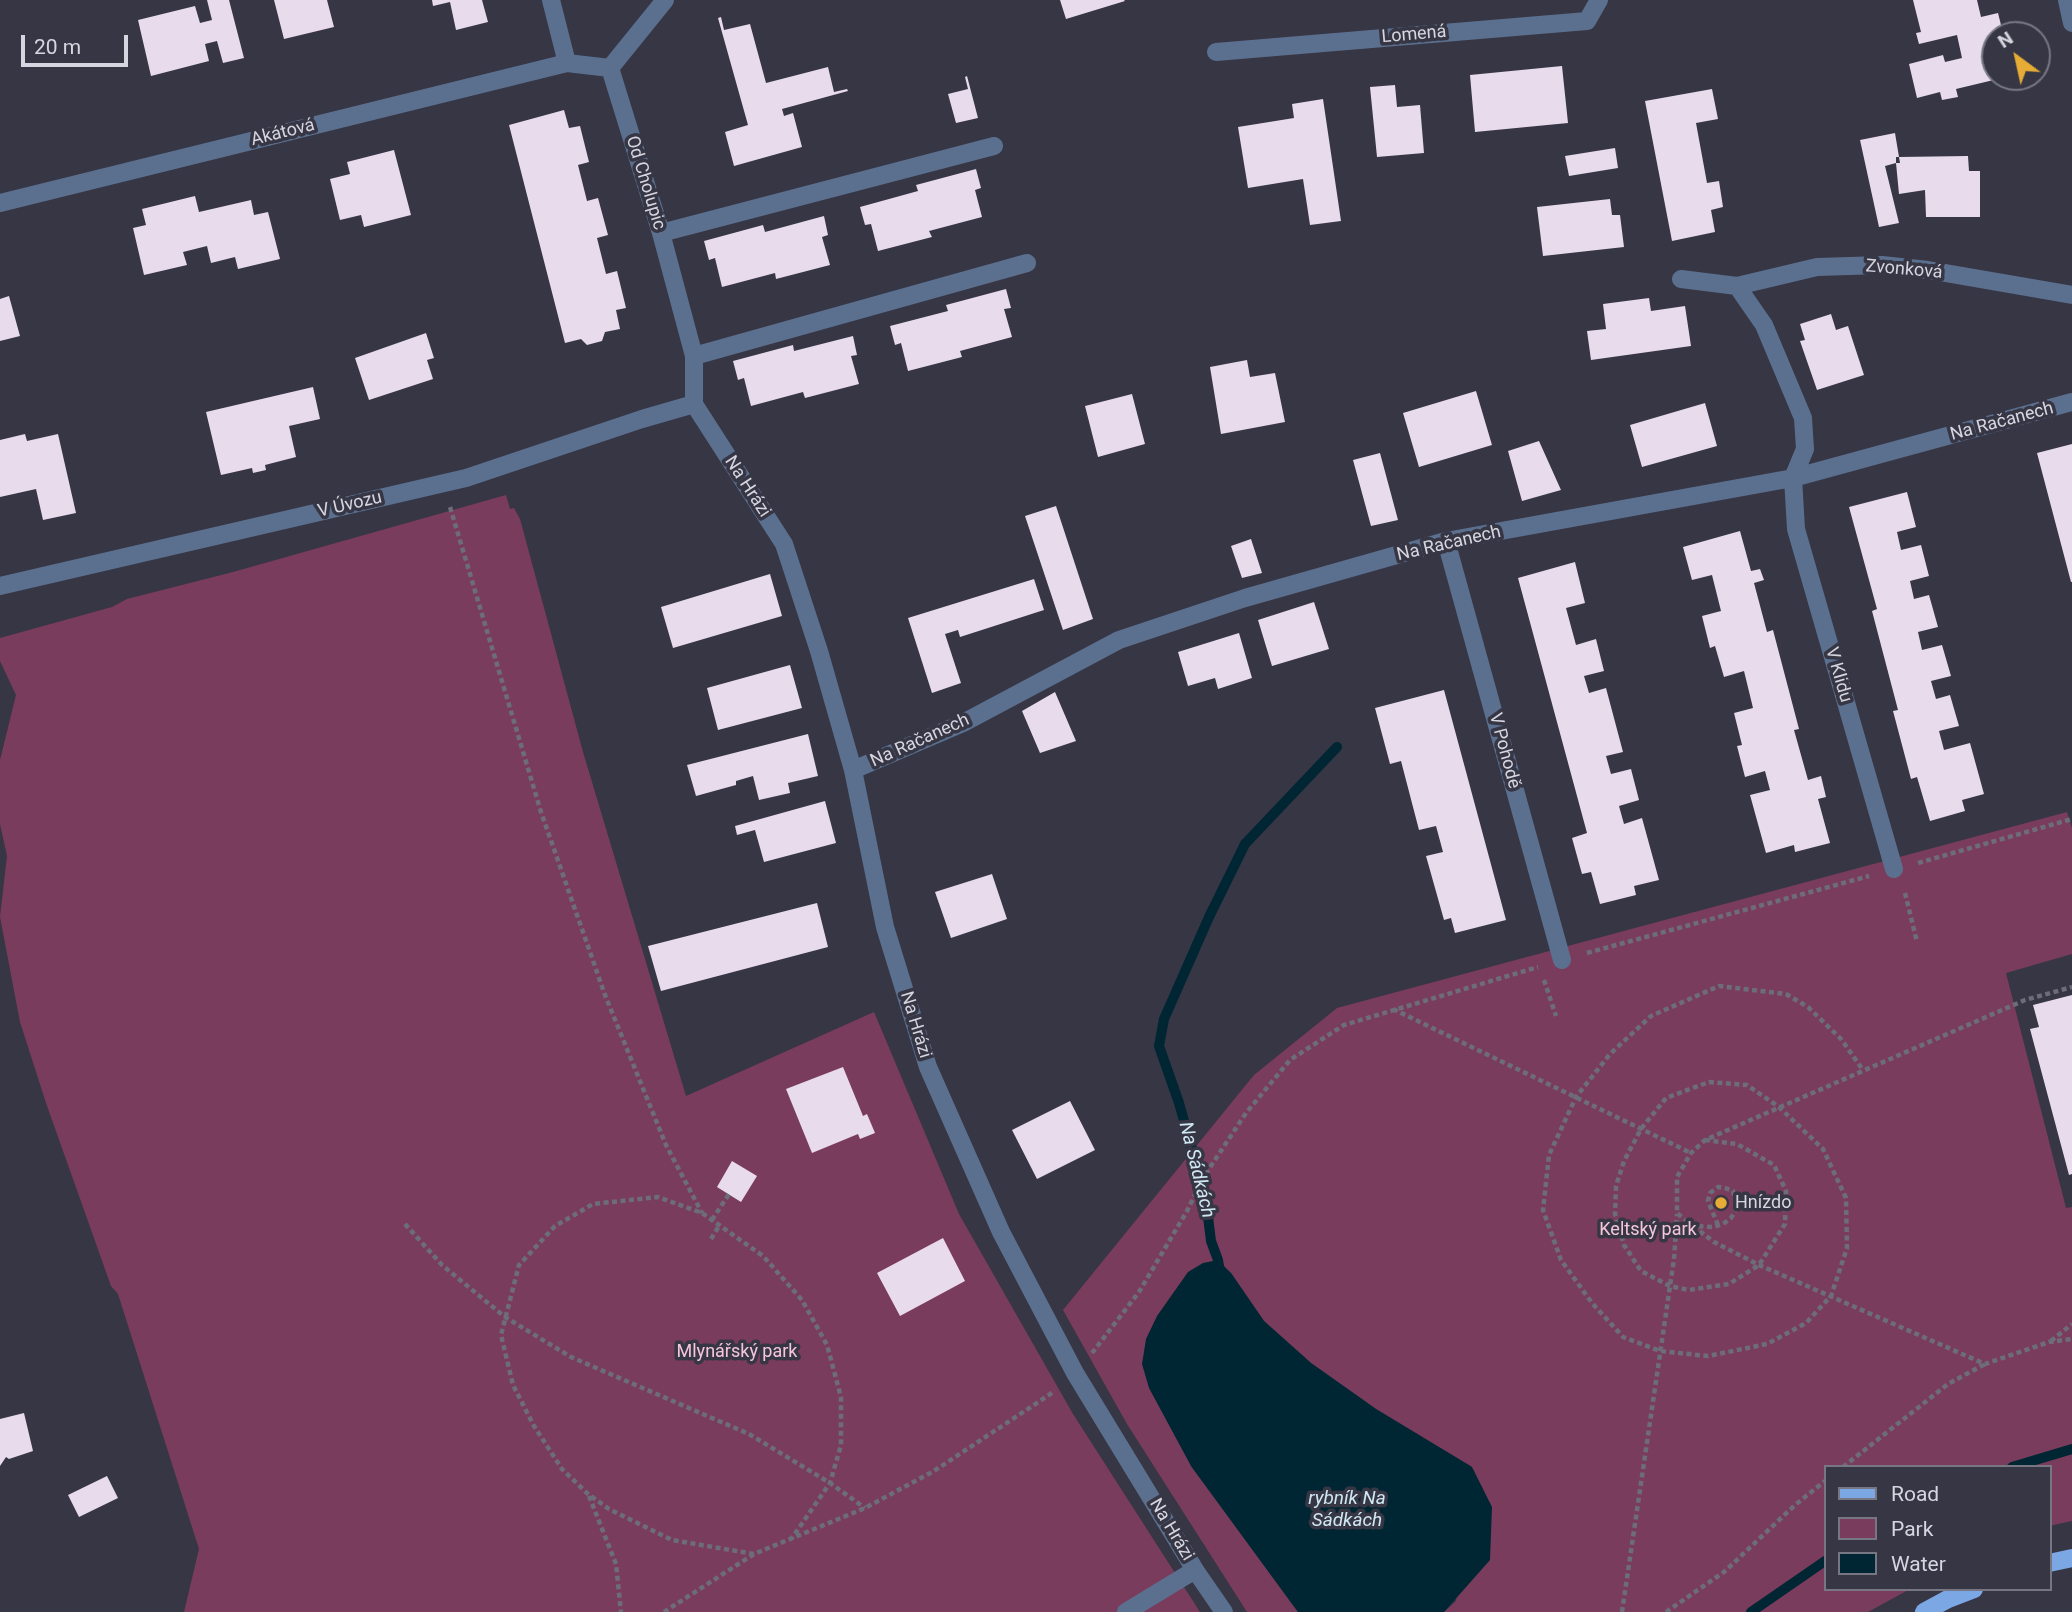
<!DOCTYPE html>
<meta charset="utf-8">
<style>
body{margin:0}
#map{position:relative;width:2072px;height:1612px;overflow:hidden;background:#373645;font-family:Roboto,sans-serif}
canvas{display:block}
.legend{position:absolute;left:1824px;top:1465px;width:228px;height:126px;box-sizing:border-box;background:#373645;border:2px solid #777683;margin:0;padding:9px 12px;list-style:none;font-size:21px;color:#d6d6e0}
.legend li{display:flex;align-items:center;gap:14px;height:35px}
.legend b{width:35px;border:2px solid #777683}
.north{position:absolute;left:1981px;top:21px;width:70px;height:70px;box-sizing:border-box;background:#373645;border:2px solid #777683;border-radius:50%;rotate:327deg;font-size:19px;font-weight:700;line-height:28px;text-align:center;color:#d6d6e0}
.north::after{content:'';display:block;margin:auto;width:24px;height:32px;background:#e6ac36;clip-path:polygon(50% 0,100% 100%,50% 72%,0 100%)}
.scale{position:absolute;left:21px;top:35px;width:107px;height:32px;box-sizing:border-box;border:4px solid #d6d6e0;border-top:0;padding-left:9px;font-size:21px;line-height:24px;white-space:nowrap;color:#d6d6e0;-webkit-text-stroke:5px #373645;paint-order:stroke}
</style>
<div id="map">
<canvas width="2072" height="1612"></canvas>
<ul class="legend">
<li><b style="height:9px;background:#7ca7e5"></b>Road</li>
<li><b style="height:19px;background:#7a3c5c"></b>Park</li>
<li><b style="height:19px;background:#002633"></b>Water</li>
</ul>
<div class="north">N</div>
<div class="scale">20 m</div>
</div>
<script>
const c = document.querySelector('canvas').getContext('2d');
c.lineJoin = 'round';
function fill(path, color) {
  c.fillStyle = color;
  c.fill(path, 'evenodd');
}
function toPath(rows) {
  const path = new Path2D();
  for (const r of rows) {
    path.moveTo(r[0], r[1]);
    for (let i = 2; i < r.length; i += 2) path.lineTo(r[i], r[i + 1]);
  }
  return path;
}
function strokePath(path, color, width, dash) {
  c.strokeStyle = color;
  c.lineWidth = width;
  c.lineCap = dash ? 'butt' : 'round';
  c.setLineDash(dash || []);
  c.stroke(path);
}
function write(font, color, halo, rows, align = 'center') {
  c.font = font + ' Roboto,sans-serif';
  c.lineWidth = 7;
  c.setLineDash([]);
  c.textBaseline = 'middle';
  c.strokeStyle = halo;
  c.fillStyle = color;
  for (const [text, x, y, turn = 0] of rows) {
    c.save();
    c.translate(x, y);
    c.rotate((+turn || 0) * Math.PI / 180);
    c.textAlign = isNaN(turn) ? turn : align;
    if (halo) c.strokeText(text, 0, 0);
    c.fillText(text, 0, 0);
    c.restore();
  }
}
fill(toPath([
 [506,495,510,509,514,508,520,519,583,752,686,1096,874,1012,959,1214,1073,1414,1200,1612,184,1612,199,1549,118,1294,111,1286,46,1103,20,1022,0,917,7,856,0,824,0,760,16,695,0,661,0,638,112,607,127,599,233,572],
 [2067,812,2072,828,2072,954,2006,973,2066,1208,2072,1207,2072,1521,2049,1526,2049,1467,1825,1467,1825,1589,1910,1589,1868,1612,1444,1612,1456,1601,1472,1467,1376,1409,1311,1363,1264,1321,1231,1273,1191,1466,1298,1612,1247,1612,1127,1424,1063,1310,1254,1075,1337,1008]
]), '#7a3c5c');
fill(toPath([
 [1218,1260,1231,1273,1264,1321,1311,1363,1376,1409,1472,1467,1492,1507,1490,1560,1444,1612,1298,1612,1191,1466,1149,1388,1142,1364,1146,1339,1157,1316,1188,1272,1203,1263]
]), '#002633');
strokePath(toPath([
 [1220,1272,1218,1260,1211,1241,1208,1217,1197,1181,1194,1156,1179,1103,1159,1046,1164,1019,1209,917,1245,844,1337,747],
 [2012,1467,2072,1449],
 [1751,1612,1825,1561]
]), '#002633', 10);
fill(toPath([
 [207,0,229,0,244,58,223,63,217,41,205,44,209,61,151,76,138,20,195,6,200,23,212,20],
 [274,0,327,0,334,27,284,39],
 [432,0,482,0,488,22,456,30,450,2,433,6],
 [1060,0,1124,0,1125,1,1066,19],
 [1913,0,1977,0,1981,17,1998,13,2002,29,2021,25,2024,35,1995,35,1995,77,2002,78,1956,89,1958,97,1942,100,1940,92,1917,98,1909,64,1943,55,1945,62,1962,58,1957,35,1919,44,1916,33,1921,32],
 [721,17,724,30,750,24,766,83,828,67,834,92,847,89,848,91,782,109,784,116,793,113,802,147,734,166,725,132,748,125,718,18],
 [1562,66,1568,123,1475,132,1470,75],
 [967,76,978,118,956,123,948,94,968,89,965,77],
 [1395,85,1397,107,1420,105,1424,153,1377,157,1370,87],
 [1712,89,1718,119,1696,123,1707,183,1719,181,1723,207,1711,210,1715,232,1672,241,1645,101],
 [1323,99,1341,221,1310,225,1303,179,1248,188,1238,127,1294,118,1292,104],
 [564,110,569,128,580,126,589,162,578,165,587,201,598,198,608,235,597,238,606,274,617,271,626,308,616,310,620,329,605,332,602,341,587,345,581,339,565,343,509,125],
 [1895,133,1899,157,1896,157,1896,163,1885,166,1899,223,1879,227,1860,140],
 [1615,148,1618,168,1569,176,1565,156],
 [394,150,411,215,364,227,361,215,340,220,330,179,350,174,347,162],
 [1968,156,1969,171,1980,171,1980,217,1926,217,1925,190,1899,194,1896,163,1900,163,1899,157],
 [976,169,981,188,975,190,982,217,929,231,932,237,878,251,871,224,865,225,860,207,918,191,916,185],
 [195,196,199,212,251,200,254,215,268,212,280,259,238,269,235,257,211,263,207,246,183,252,187,265,144,275,133,228,146,225,142,209],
 [1610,199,1612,215,1620,215,1624,247,1543,256,1537,207],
 [824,216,828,235,822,237,830,265,776,279,775,273,722,287,715,258,709,260,704,241,763,225,765,232],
 [1006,289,1011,308,1004,309,1012,337,960,351,962,357,908,371,901,343,895,345,890,326,948,311,946,305],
 [9,296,20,336,0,341,0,299],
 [1649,298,1651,311,1685,306,1691,346,1591,360,1587,331,1606,329,1603,304],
 [1831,314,1836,330,1848,326,1864,375,1817,390,1800,341,1805,340,1800,324],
 [426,333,434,358,427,360,433,379,369,400,355,358],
 [853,336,857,355,851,356,859,384,805,398,803,392,751,406,744,378,738,380,733,361,793,345,794,351],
 [1247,360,1250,377,1275,373,1285,422,1221,434,1210,367],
 [313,387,320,419,289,426,296,457,265,465,266,470,253,473,252,468,221,475,206,412],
 [1476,391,1492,445,1419,467,1403,413],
 [1132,394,1145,444,1098,457,1085,406],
 [1705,403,1717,446,1642,467,1630,425],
 [25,434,27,441,58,434,76,513,43,520,36,489,0,497,0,440],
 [1539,441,1561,490,1522,501,1508,451],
 [2072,444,2072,582,2071,582,2037,453],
 [1380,453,1398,520,1371,526,1353,460],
 [1907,492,1916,527,1897,532,1901,550,1921,545,1929,576,1910,581,1914,599,1929,595,1938,627,1918,632,1922,650,1942,645,1951,676,1931,681,1936,699,1950,695,1959,726,1939,731,1944,750,1970,743,1984,794,1962,800,1965,811,1930,821,1917,777,1911,779,1893,711,1898,710,1872,611,1877,609,1849,507],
 [1056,506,1093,619,1063,630,1025,516],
 [1740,531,1751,571,1760,569,1764,580,1754,583,1767,632,1773,630,1799,729,1794,730,1808,780,1821,776,1826,797,1818,799,1830,843,1795,852,1794,845,1766,853,1750,795,1770,790,1765,771,1745,777,1737,746,1742,745,1734,713,1753,708,1744,671,1724,677,1715,646,1710,648,1702,616,1721,611,1712,575,1692,580,1683,547],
 [1251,539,1262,573,1242,578,1231,546],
 [1575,562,1585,603,1566,608,1576,645,1596,639,1604,671,1584,676,1589,693,1606,688,1623,752,1606,756,1611,774,1631,769,1639,800,1619,806,1624,824,1642,818,1659,880,1634,886,1636,895,1600,904,1591,872,1582,874,1572,838,1587,833,1518,578],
 [770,574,782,616,673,648,661,607],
 [1034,579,1044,610,960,637,958,630,945,634,961,683,932,693,908,618],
 [1314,602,1329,649,1272,666,1258,620],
 [1239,633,1252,678,1218,689,1215,678,1188,686,1178,652],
 [790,665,802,708,718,730,707,688],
 [1444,690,1506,920,1455,933,1451,918,1444,920,1426,856,1443,852,1436,826,1419,830,1401,761,1390,764,1375,708],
 [1055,692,1076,741,1040,753,1022,711],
 [808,734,818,776,788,783,790,793,759,800,753,776,736,781,736,785,696,796,687,765],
 [825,801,836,843,764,862,755,830,737,835,735,826],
 [992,874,1007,919,951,938,935,892],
 [817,903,828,947,661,991,648,946],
 [2072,995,2072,1174,2069,1175,2030,1029,2039,1027,2033,1005],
 [843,1067,863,1116,867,1114,875,1133,860,1139,858,1134,812,1153,786,1089],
 [1070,1101,1095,1150,1037,1179,1012,1130],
 [732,1161,757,1176,741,1202,717,1187],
 [943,1238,965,1281,900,1316,877,1273],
 [24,1413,33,1451,9,1459,6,1457,0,1466,0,1419],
 [107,1476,118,1498,79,1517,68,1495]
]), '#e8dbec');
strokePath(toPath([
 [450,507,541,812,605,995,666,1145,702,1213],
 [1918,863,2072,819],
 [1905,893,1917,942],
 [1587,953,1869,876],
 [1544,980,1556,1016],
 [1393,1009,1691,1153],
 [1705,1140,1737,1144,1774,1165,1786,1191,1785,1224,1759,1265,1729,1284,1689,1290,1670,1286,1641,1271,1624,1245,1615,1214,1616,1186,1624,1161,1641,1129,1666,1098,1709,1082,1747,1085,1779,1107,1823,1149,1846,1198,1847,1248,1831,1296,1806,1323,1767,1344,1708,1356,1660,1351,1623,1337,1592,1303,1561,1260,1543,1210,1549,1155,1576,1097,1610,1054,1651,1016,1719,986,1786,994,1808,1007,1841,1039,1863,1070],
 [712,1220,729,1194],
 [405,1224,442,1265,505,1317,571,1357,749,1434,830,1483,865,1508],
 [1718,1225,1708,1201,1710,1193,1718,1187,1725,1188,1733,1191,1737,1208,1731,1218,1723,1224,1713,1227,1692,1226,1677,1213,1677,1177,1691,1153,1705,1140,2025,1000,2072,987],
 [1693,1226,1714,1242,1759,1265,1985,1364,2049,1342,2072,1339],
 [711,1239,719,1226],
 [2051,1341,2072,1324],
 [1092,1353,1139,1292,1187,1211,1203,1178,1246,1113,1290,1060,1344,1025,1538,967],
 [1843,1467,1948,1384,1985,1364],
 [589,1496,616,1564,621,1612],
 [754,1554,672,1540,609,1509,588,1494,562,1469,534,1426,513,1385,501,1335,519,1265,555,1226,593,1204,658,1197,702,1213,763,1256,802,1300,827,1345,841,1397,841,1445,830,1483,792,1538],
 [664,1612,754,1554,865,1508,934,1471,1055,1391],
 [1622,1612,1674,1259,1677,1214],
 [1666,1612,1724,1572,1795,1505,1825,1481]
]), '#6d6d7a', 4.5, [5, 3.5]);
strokePath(toPath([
 [551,0,567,63,610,68,661,233,694,356,694,404],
 [2067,0,2072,23],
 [1216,52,1587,21,1599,0],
 [610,68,665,0],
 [0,203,567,63],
 [661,233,994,146],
 [1681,279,1737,286,1817,267,1882,265,1928,270,2072,295],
 [1737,286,1764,325,1803,418,1805,449,1793,478,1796,529,1894,869],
 [694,356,1027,263],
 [694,404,784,544,819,651,853,770,885,927,928,1067,1001,1232,1075,1373,1195,1570,1224,1612],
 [1446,541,1562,960],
 [0,586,466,478,642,419,694,404],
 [853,770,963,723,1119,640,1245,598,1446,541,1793,478,2072,402],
 [1126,1612,1195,1570]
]), '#5b708f', 18);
strokePath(toPath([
 [2049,1563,2072,1558],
 [1924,1612,1948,1599,1974,1589]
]), '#7ca7e5', 18);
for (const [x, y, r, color] of [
 [1721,1203,7,"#e6ac36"]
]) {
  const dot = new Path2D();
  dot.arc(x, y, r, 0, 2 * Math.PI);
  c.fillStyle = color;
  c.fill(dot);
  strokePath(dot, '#373645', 2.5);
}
write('18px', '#d6d6e0', '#373645', [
 ["Lomená",1414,35,-5],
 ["Akátová",283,133,-14],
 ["Od Cholupic",645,183,73],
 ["Zvonková",1904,270,5],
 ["Na Račanech",2002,422,-15],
 ["Na Hrázi",747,487,57],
 ["V Úvozu",350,505,-13],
 ["Na Račanech",1449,544,-13],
 ["V Klidu",1838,675,74],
 ["Na Račanech",920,741,-24],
 ["V Pohodě",1504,751,75],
 ["Na Hrázi",915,1025,73],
 ["Na Hrázi",1171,1530,59]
]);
write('18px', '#d6d6e0', '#373645', [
 ["Hnízdo",1735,1203]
], 'left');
write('18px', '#f5c6db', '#373645', [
 ["Keltský park",1648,1230],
 ["Mlynářský park",737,1352]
]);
write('italic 19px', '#cfe7f2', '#373645', [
 ["Na Sádkách",1196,1170,76],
 ["rybník Na",1347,1499],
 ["Sádkách",1347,1521]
]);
</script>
